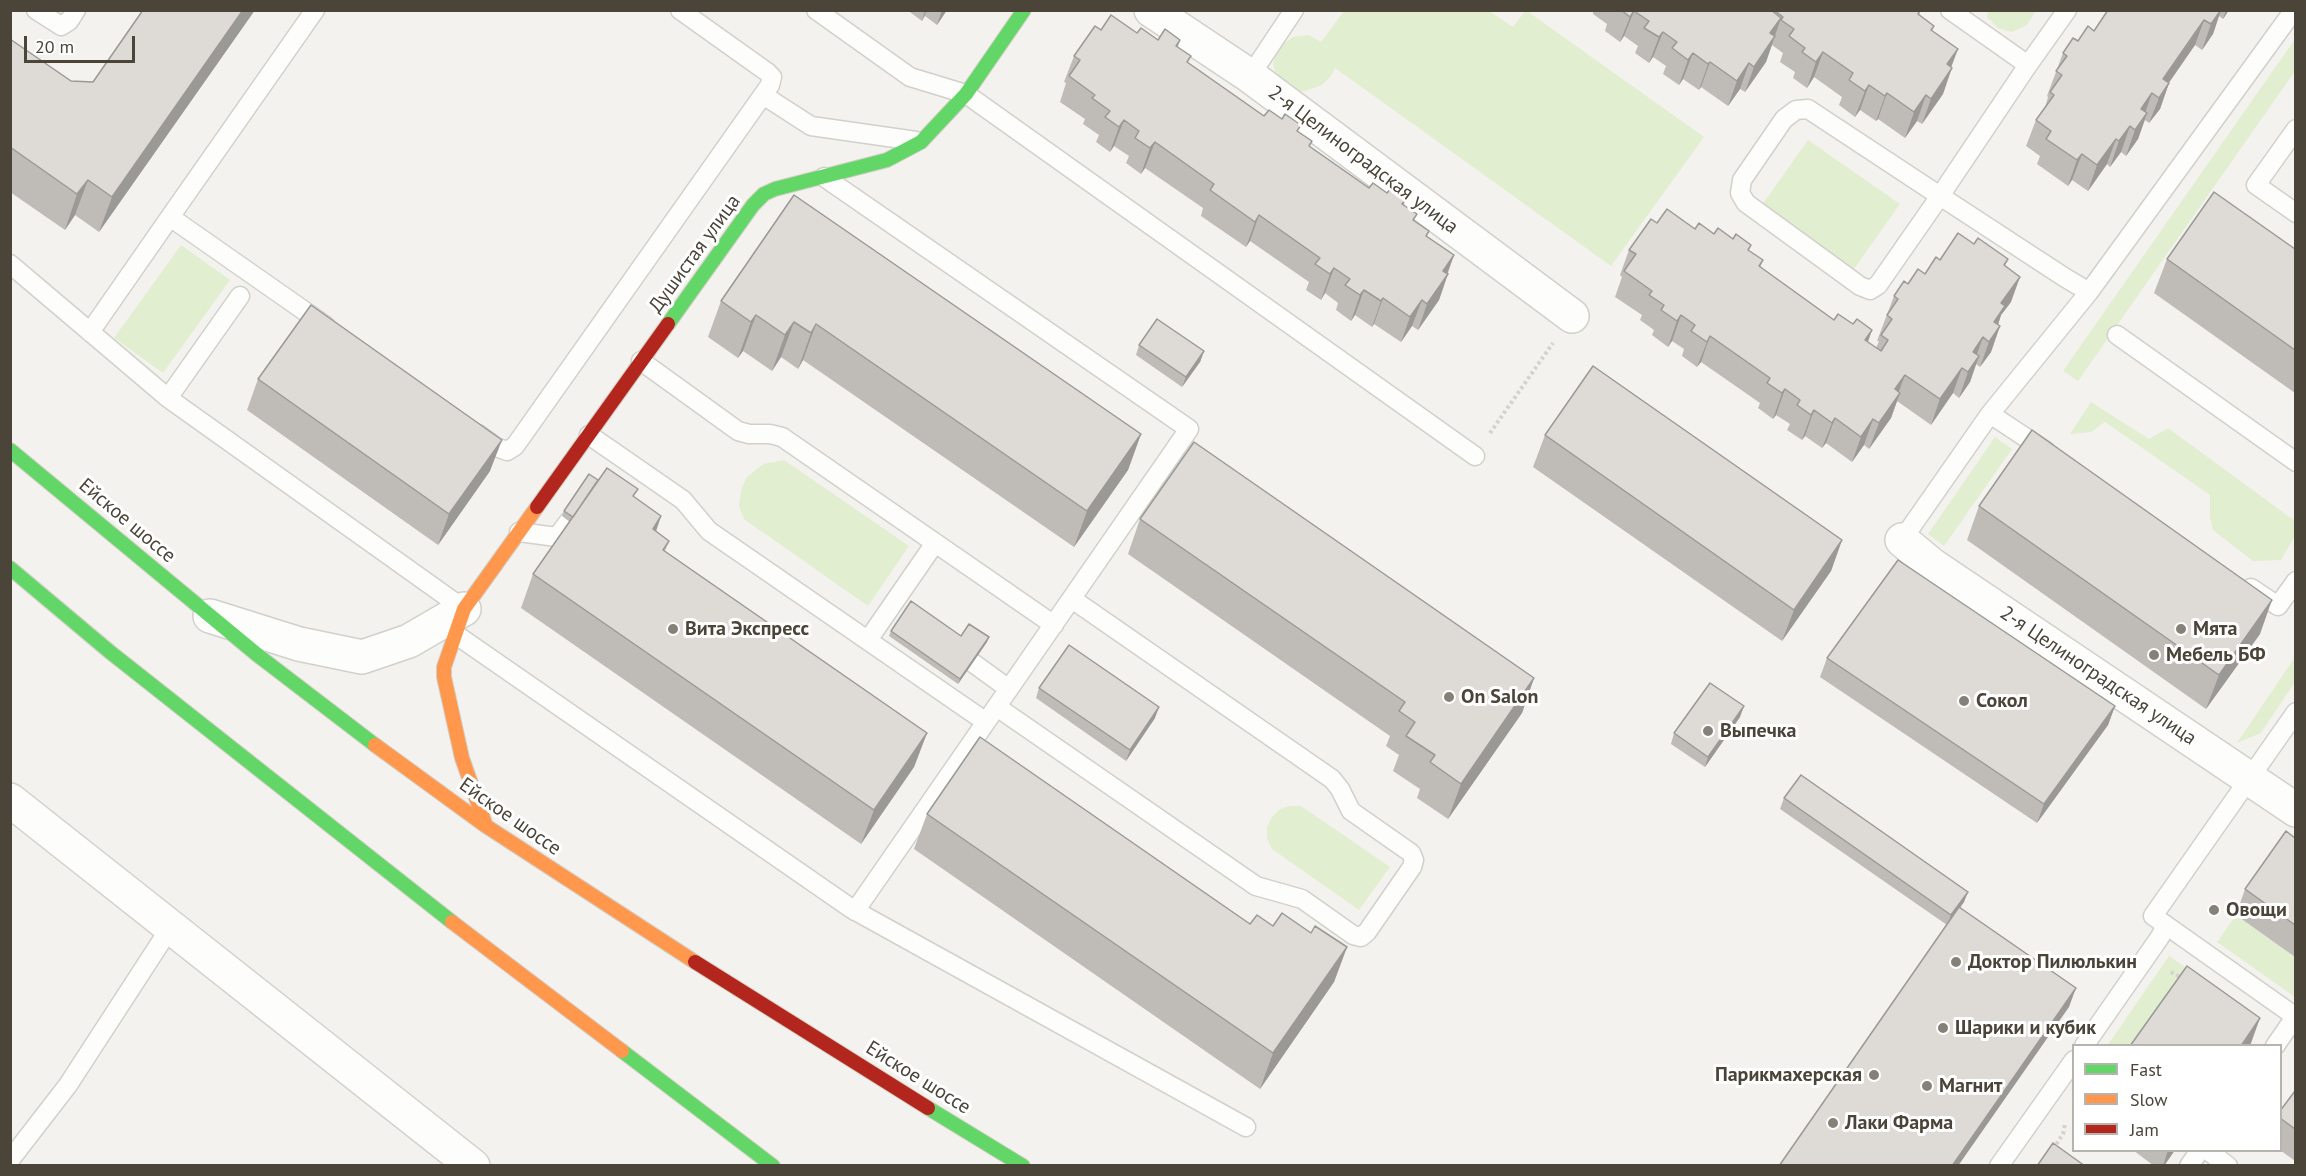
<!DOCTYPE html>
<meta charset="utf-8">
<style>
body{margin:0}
#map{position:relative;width:2306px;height:1176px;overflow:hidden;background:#f4f2ee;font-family:"PT Sans",sans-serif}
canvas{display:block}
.frame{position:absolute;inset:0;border:12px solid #4b4439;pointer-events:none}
.legend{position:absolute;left:2072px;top:1044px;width:210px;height:108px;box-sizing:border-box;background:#fff;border:2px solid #b7b4b0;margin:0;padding:8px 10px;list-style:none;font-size:18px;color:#4b4439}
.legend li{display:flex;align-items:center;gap:12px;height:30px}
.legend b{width:30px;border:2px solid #b7b4b0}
.scale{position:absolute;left:24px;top:36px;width:111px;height:27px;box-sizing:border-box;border:3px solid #4b4439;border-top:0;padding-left:8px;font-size:18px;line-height:21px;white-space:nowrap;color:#4b4439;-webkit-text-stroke:4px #fff;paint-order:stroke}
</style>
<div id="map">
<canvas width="2306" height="1176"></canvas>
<div class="frame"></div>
<ul class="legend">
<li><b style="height:8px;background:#63d668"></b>Fast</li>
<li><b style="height:8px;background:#ff974d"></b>Slow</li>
<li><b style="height:8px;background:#b3261e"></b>Jam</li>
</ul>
<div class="scale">20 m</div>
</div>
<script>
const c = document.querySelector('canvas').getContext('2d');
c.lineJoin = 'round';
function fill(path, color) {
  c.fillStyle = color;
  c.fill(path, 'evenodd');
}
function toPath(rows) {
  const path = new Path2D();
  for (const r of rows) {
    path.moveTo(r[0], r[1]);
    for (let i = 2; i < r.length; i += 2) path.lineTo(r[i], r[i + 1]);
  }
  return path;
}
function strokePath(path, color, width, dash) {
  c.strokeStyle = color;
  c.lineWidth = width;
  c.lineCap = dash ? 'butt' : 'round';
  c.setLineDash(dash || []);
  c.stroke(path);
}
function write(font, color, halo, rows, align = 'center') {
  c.font = font + ' "PT Sans",sans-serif';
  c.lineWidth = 6;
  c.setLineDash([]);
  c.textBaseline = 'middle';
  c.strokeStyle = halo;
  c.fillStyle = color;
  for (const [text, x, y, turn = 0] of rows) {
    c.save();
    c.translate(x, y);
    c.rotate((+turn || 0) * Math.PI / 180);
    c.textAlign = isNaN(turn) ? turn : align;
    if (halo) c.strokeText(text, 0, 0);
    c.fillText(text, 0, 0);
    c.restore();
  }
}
fill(toPath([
 [1344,11,1489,11,1513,27,1525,11,1527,11,1704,137,1611,266,1335,68,1331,76,1322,85,1305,91,1297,92,1276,75,1273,64,1276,52,1280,46,1293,37,1309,35,1321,42],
 [1988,11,1988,10,2036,11,2027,25,2012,32,1998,28,1987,17],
 [2295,39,2295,71,2078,381,2063,371],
 [1808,140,1900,204,1854,269,1762,205],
 [181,245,230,280,163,373,114,338],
 [2091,402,2149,439,2168,428,2295,521,2295,536,2281,560,2253,561,2213,530,2210,517,2210,495,2105,422,2091,432,2070,434],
 [1995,437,2012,449,1944,546,1928,534],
 [784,460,909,546,868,606,744,519,739,506,741,491,746,478,763,464],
 [2295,657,2295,682,2261,733,2237,743],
 [1290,806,1301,806,1390,867,1359,910,1272,849,1267,838,1267,827,1272,817,1280,809],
 [2236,915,2295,957,2295,997,2217,942],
 [2169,956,2245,1008,2134,1045,2107,1046]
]), '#e1eecf');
const lane = toPath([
 [36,10,61,26,69,21,76,10],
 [816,10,910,77,966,94,1475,456],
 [1950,10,2028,65],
 [2067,10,2028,65,1940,196,1878,285,1870,290,1860,286,1746,203,1740,193,1742,180,1784,119,1796,110,1808,109,1940,196,2064,277,2089,292],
 [1250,76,1294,10],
 [763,95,811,126,916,141],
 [2296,129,2256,185,2296,213],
 [824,177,1189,429,855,911],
 [170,217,315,10],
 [10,264,168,398,464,609],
 [90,332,170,217,326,326],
 [2117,335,2296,462],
 [641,361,738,431,749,434,770,434,782,437,1054,625],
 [168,398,240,296],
 [1990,414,2046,451],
 [478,434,496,447,507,451,515,446,770,85,772,77,767,72,680,10],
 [589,435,683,500,709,531,986,722],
 [519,532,557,537,569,521],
 [1902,540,1990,414,2089,292,2294,10],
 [2251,588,2278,606,2296,581],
 [455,634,852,909,1246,1127],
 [868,640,935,543],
 [973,663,1009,689],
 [997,707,1256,886,1302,899,1353,935,1361,937,1367,932,1412,867,1414,860,1411,853,1351,811,1340,789,1332,779,1072,599],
 [2296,712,2153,916,2296,1017],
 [2084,1046,2160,937,2166,925],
 [2275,1046,2295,1017],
 [2207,1150,2228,1166],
 [10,1160,68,1085,170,928],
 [1999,1166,2074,1060],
 [2189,1166,2200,1150]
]);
const street = toPath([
 [1151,10,1250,76,1572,316],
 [1902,540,1932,565,2296,810],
 [210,616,299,644,362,657,409,641,464,609],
 [10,800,473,1166]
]);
const fast = toPath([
 [668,324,753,205,764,194,775,189,887,160,921,142,966,94,1024,10],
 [10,450,260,657,375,745],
 [10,568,110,652,452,922],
 [622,1051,773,1166],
 [928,1108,1023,1166]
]);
const slow = toPath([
 [375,745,486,826,695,962],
 [486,826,462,758,444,677,444,667,464,609,537,507],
 [452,922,622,1051]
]);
const jam = toPath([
 [537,507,668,324],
 [695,962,928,1108]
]);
strokePath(lane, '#d2d0cb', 21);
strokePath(street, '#d2d0cb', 36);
strokePath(fast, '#d3cfc5', 16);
strokePath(slow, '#d3cfc5', 16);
strokePath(jam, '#d3cfc5', 16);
strokePath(toPath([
 [1490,433,1553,343],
 [2171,972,2184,979],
 [2053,1149,2063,1134,2065,1124]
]), '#d3d2cc', 4, [3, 3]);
strokePath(lane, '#fdfdfc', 18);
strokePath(street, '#fdfdfc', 33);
strokePath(fast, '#63d668', 14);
strokePath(slow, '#ff974d', 14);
strokePath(jam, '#b3261e', 14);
fill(toPath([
 [143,10,255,10,99,232,75,215,65,230,10,192,10,39,71,81,93,82],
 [907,10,947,10,937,25,925,16,922,21],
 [1593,10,1921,10,1919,15,1934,26,1932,31,1951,67,1943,94,1922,124,1917,121,1905,138,1878,119,1876,121,1860,110,1855,117,1839,105,1842,97,1814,77,1807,88,1793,78,1795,72,1780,62,1783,53,1772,45,1766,62,1745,92,1740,89,1728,106,1701,87,1699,90,1683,79,1679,85,1663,74,1666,66,1653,57,1649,63,1635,53,1638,46,1624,36,1620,42,1605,31,1607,24,1593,14],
 [2108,10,2229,10,2223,19,2219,16,2213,34,2202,50,2195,45,2169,83,2160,109,2149,123,2145,120,2138,139,2126,156,2121,152,2110,167,2107,164,2088,191,2072,180,2068,186,2037,164,2040,156,2026,146,2036,120,2045,108,2048,97,2047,96,2063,53,2078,41,2094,31],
 [1101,30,1137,33,1158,40,1180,40,1178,47,1188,63,1264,116,1299,132,1310,147,1369,188,1406,199,1404,205,1415,221,1427,236,1454,255,1439,300,1418,330,1412,326,1401,342,1374,324,1372,327,1355,315,1351,321,1336,310,1338,303,1325,293,1321,300,1306,290,1309,282,1250,241,1246,247,1201,216,1203,208,1145,168,1141,174,1126,163,1129,156,1114,146,1110,152,1096,142,1099,135,1083,124,1085,119,1060,102,1066,83,1064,82,1074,56],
 [794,195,1141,434,1128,470,1074,547,803,360,798,369,781,357,772,371,743,351,738,358,708,337,721,301],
 [1657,223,1695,229,1714,234,1749,251,1763,260,1760,268,1834,320,1872,330,1868,342,1876,348,1879,341,1877,341,1894,296,1908,284,1925,274,1940,260,1974,244,2008,259,2005,266,2011,302,2001,315,1998,325,2000,326,1991,352,1980,367,1976,364,1970,382,1959,398,1953,393,1931,425,1897,401,1891,418,1869,449,1864,445,1852,462,1826,443,1822,448,1805,436,1802,440,1787,430,1790,424,1776,415,1773,419,1758,408,1760,403,1701,362,1697,367,1682,356,1684,349,1672,341,1668,347,1652,335,1654,330,1640,320,1642,315,1615,297,1622,277,1620,275,1629,250],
 [2295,249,2295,393,2154,293,2167,259],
 [1139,345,1204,351,1200,362,1182,387,1136,355],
 [258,379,490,471,438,545,247,410],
 [1545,435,1842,540,1831,571,1782,641,1533,467],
 [598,480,635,498,661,516,656,532,669,541,665,551,927,733,914,767,861,844,521,608,533,574,570,522,562,516,564,511],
 [1979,506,2260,634,2206,709,1967,540],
 [1140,519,1534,678,1522,713,1448,819,1417,798,1420,789,1393,771,1399,755,1386,746,1390,736,1128,554],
 [891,631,961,636,987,642,958,684,889,636],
 [1827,658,2115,706,2108,725,2037,823,1820,677],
 [1039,688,1155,718,1126,761,1036,698],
 [1740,717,1705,767,1671,744,1674,733],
 [1784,798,1964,902,1960,907,2069,1007,1947,925,1780,809],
 [927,814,1250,924,1273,926,1311,933,1347,947,1334,982,1260,1089,914,849],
 [2295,838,2295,957,2236,915,2245,889],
 [2295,1091,2295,1161,2280,1150,2280,1111],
 [2133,1150,2175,1150,2164,1166,2154,1166]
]), '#bfbcb8');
fill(toPath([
 [243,10,255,10,99,232,112,197],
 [925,10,927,10,922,21],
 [942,10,947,10,937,25],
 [2221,10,2213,34,2202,50,2211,24],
 [2226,10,2229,10,2223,19],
 [1634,11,1624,36,1620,42,1630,17],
 [1781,18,1766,62,1745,92,1754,67,1770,33],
 [2204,20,2195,45,2158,98,2163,79],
 [1663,32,1653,57,1649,63,1659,37],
 [1958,49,1949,73,1952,68,1943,94,1922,124,1931,99,1947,64],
 [1823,52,1814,77,1807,88,1816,62],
 [1693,53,1683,79,1679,85,1688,60],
 [1710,62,1701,87,1699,90,1708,64],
 [1749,63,1740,89,1728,106,1737,81],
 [2169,83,2160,109,2149,123,2159,98],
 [1869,85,1860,110,1855,117,1865,91],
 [1887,93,1878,119,1876,121,1885,96],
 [2152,93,2143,119,2141,109],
 [1926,95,1917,121,1905,138,1914,112],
 [2147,113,2138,139,2126,156,2135,130],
 [1124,120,1114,146,1110,152,1119,127],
 [2130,126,2121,152,2110,167,2119,141],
 [2116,139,2107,164,2088,191,2097,165],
 [1155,142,1145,168,1141,174,1150,148],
 [2082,154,2072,180,2068,186,2077,160],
 [88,180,75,215,65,230,77,194],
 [1259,215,1250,241,1246,247,1255,222],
 [1454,255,1445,279,1448,274,1439,300,1418,330,1427,304,1443,271],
 [1334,268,1325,293,1321,300,1330,274],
 [2020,277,2011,302,2001,315,1996,331,1987,340,2001,303],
 [1364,290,1355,315,1351,321,1360,295],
 [1383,298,1374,324,1372,327,1381,301],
 [1422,300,1412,326,1401,342,1410,317],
 [756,315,743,351,738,358,751,322],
 [1681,315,1672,341,1668,347,1677,321],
 [794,322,781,357,772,371,785,335],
 [816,324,803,360,798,369,811,333],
 [2000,326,1991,352,1980,367,1989,342],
 [1872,330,1863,355,1865,340],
 [1710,336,1701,362,1697,367,1707,342],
 [1983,337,1974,363,1973,352],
 [1204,351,1200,362,1182,387,1186,377],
 [1979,356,1970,382,1959,398,1968,372],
 [1962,368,1953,393,1931,425,1940,399],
 [1905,375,1896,399,1900,393,1891,418,1869,449,1879,423,1895,389],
 [1785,389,1776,415,1773,419,1782,393],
 [1814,410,1805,436,1802,440,1811,415],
 [1835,418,1826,443,1822,448,1832,423],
 [1873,419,1864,445,1852,462,1861,437],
 [1141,434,1128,470,1074,547,1087,511],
 [502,440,490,471,438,545,449,514],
 [661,516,649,550,653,529],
 [1842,540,1831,571,1782,641,1794,610],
 [2272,600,2260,634,2206,709,2219,675],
 [989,637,987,642,958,684,960,679],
 [1534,678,1522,713,1448,819,1461,784],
 [1744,706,1740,717,1705,767,1708,757],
 [2115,706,2108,725,2037,823,2044,804],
 [1159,707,1155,718,1126,761,1130,750],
 [927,733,914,767,861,844,874,810],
 [1968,892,1964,902,1947,926,1951,915],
 [1347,947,1334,982,1260,1089,1273,1053],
 [2076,988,2069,1007,1958,1166,1952,1166],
 [2260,1018,2250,1046,2241,1046],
 [2168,1150,2175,1150,2164,1166,2163,1166]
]), '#9b9996');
const building = toPath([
 [143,10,243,10,112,197,88,180,77,194,10,147,10,39,71,81,93,82,143,10],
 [1621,10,1771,10,1781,18,1770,33,1775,36,1754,67,1749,63,1737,81,1710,62,1708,64,1693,53,1688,60,1672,48,1677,42,1663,32,1659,37,1644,28,1649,21,1634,11,1630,17,1621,10],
 [1774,10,1920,10,1918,14,1934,26,1931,30,1958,49,1947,64,1952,68,1931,99,1926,95,1914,112,1887,93,1885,96,1869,85,1865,91,1849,80,1853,73,1823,52,1816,62,1802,52,1805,48,1789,36,1794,29,1781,20,1783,17,1774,10],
 [2108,10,2221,10,2211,24,2204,20,2163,79,2169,83,2159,98,2152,93,2141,109,2147,113,2135,130,2130,126,2119,141,2116,139,2097,165,2082,154,2077,160,2046,139,2051,131,2036,120,2054,95,2050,92,2062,75,2056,71,2067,56,2063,53,2073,38,2078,41,2088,26,2094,31,2108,10],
 [1111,15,1137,33,1141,28,1158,40,1165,29,1180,40,1176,46,1191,56,1187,62,1264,116,1269,110,1282,119,1285,114,1301,125,1297,131,1312,141,1309,146,1369,188,1373,183,1387,193,1391,188,1406,199,1402,204,1417,214,1413,220,1429,231,1426,236,1454,255,1443,271,1448,274,1427,304,1422,300,1410,317,1383,298,1381,301,1364,290,1360,295,1345,285,1350,279,1334,268,1330,274,1315,264,1320,258,1259,215,1255,222,1210,190,1214,184,1155,142,1150,148,1135,138,1139,131,1124,120,1119,127,1105,117,1110,111,1092,98,1095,95,1069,76,1080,60,1074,56,1095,26,1101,30,1111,15],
 [2214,192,2295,249,2295,350,2167,259,2214,192],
 [794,195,1141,434,1087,511,816,324,811,333,794,322,785,335,756,315,751,322,721,301,794,195],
 [1667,209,1695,229,1699,223,1714,234,1718,228,1733,239,1736,234,1751,245,1748,250,1763,260,1759,266,1834,320,1838,314,1853,324,1857,319,1872,330,1865,340,1881,351,1888,340,1881,335,1892,319,1887,315,1898,299,1894,296,1904,281,1908,284,1918,269,1925,274,1936,257,1940,260,1958,233,1974,244,1978,238,2008,259,2004,265,2020,277,2001,303,2005,306,1994,322,2000,326,1989,342,1983,337,1973,352,1979,356,1968,372,1962,368,1940,399,1905,375,1895,389,1900,393,1879,423,1873,419,1861,437,1835,418,1832,423,1814,410,1811,415,1797,405,1800,400,1785,389,1782,393,1767,383,1770,378,1710,336,1707,342,1691,331,1695,325,1681,315,1677,321,1661,310,1664,305,1649,295,1652,291,1624,271,1636,254,1629,250,1651,219,1657,223,1667,209],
 [311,305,502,440,449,514,258,379,311,305],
 [1157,319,1204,351,1186,377,1139,345,1157,319],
 [1593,366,1842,540,1794,610,1545,435,1593,366],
 [2032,430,2272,600,2219,675,1979,506,2032,430],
 [1194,442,1534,678,1461,784,1430,762,1435,755,1406,736,1415,722,1399,711,1405,702,1140,519,1194,442],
 [607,468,638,489,633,496,661,516,653,529,669,541,663,550,927,733,874,810,533,574,607,468],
 [589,474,598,480,573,517,564,511,589,474],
 [1898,560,2115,706,2044,804,1827,658,1898,560],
 [911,601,961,636,969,624,989,637,960,679,891,631,911,601],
 [1069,645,1159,707,1130,750,1039,688,1069,645],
 [1710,683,1744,706,1708,757,1674,733,1710,683],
 [980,737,1250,924,1257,915,1273,926,1282,913,1311,933,1315,926,1347,947,1273,1053,927,814,980,737],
 [1801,775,1968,892,1951,915,1784,798,1801,775],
 [2286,831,2295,838,2295,925,2245,889,2286,831],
 [1959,907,2076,988,1952,1166,1779,1166,1959,907],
 [2187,966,2260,1018,2241,1046,2130,1046,2187,966],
 [2295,1091,2295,1129,2280,1118,2280,1111,2295,1091],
 [2053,1143,2085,1166,2037,1166,2053,1143]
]);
fill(building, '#dedbd6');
strokePath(building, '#9b9996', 1.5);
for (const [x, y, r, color] of [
 [673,629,6,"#868178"],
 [2181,629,6,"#868178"],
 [2154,655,6,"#868178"],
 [1449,697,6,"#868178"],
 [1964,701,6,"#868178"],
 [1708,731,6,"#868178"],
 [2214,910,6,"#868178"],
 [1956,962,6,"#868178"],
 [1943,1028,6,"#868178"],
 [1874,1075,6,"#868178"],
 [1927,1086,6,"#868178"],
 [1833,1123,6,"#868178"]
]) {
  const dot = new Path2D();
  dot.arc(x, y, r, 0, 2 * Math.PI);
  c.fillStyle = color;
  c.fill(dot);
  strokePath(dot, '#fff', 2);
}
write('20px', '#4b4439', '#fff', [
 ["2-я Целиноградская улица",1363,160,37],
 ["Душистая улица",695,254,-54],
 ["Ейское шоссе",127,521,40],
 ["2-я Целиноградская улица",2098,676,34],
 ["Ейское шоссе",510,817,35],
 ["Ейское шоссе",918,1078,32]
]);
write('bold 20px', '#4b4439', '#fff', [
 ["Вита Экспресс",685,629],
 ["Мята",2193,629],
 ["Мебель БФ",2166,655],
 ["On Salon",1461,697],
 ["Сокол",1976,701],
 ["Выпечка",1720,731],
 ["Овощи",2226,910],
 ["Доктор Пилюлькин",1968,962],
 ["Шарики и кубик",1955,1028],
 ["Парикмахерская",1862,1075,"right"],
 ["Магнит",1939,1086],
 ["Лаки Фарма",1845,1123]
], 'left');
</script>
